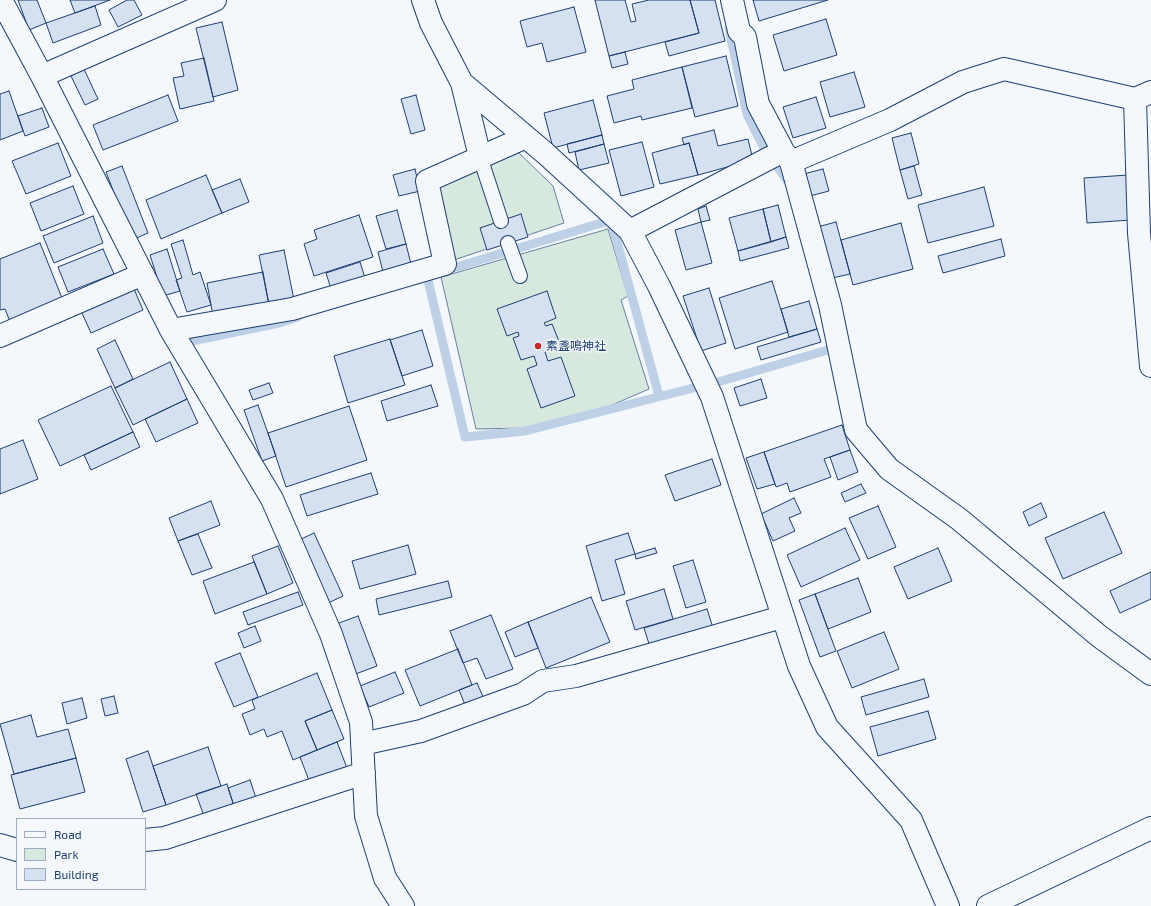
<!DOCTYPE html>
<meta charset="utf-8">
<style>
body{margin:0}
#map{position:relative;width:1151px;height:906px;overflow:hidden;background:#f4f7fb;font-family:"Exo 2",sans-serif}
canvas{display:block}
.legend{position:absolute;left:16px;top:818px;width:130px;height:72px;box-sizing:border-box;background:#f4f7fb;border:1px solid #9eadc5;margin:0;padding:5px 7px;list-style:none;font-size:12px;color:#1d3f73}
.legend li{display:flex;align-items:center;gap:8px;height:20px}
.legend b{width:20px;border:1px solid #9eadc5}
</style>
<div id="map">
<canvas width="1151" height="906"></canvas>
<ul class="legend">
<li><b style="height:5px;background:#f4f7fb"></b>Road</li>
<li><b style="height:11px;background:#d7e8df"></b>Park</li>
<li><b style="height:11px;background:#d5e0f0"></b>Building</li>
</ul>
</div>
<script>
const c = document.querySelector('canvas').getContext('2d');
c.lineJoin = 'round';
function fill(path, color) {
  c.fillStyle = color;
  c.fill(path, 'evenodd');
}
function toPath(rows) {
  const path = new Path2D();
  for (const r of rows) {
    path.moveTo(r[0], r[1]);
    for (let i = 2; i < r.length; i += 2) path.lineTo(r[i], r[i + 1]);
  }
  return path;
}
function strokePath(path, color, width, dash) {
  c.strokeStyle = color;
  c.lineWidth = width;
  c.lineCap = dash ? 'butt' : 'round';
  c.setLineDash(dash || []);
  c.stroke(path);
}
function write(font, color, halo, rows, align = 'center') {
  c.font = font + ' "Exo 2","Noto Sans JP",sans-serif';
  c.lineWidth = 3;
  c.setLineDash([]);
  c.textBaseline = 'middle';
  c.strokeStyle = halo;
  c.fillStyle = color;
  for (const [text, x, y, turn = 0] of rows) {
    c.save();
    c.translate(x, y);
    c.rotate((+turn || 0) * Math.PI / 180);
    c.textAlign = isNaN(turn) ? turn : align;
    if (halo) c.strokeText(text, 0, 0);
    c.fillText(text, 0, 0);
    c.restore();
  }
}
const green = toPath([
 [516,150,553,186,564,223,451,261,432,185,516,150],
 [608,229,628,296,621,300,649,389,605,408,524,428,476,429,441,277,608,229]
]);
fill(green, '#d7e8df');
strokePath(green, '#687fa3', 1);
strokePath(toPath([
 [729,28,747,114,763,146,788,182],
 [187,342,279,323,298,317],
 [718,382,831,349],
 [659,396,611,220,427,276,465,437,525,431,697,387]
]), '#bed0e5', 9);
const building = toPath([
 [18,0,37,0,46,23,29,30,18,0],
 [70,0,110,0,75,13,70,0],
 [127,0,134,0,142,15,118,27,109,10,127,0],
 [595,0,625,0,631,22,636,21,632,4,649,0,690,0,699,33,609,56,595,0],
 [690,0,715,0,725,41,669,56,665,42,699,33,690,0],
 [753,0,828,0,759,21,753,0],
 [95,6,101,25,53,43,46,23,95,6],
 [574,7,586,52,547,62,542,43,527,47,520,21,574,7],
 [826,19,837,55,784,71,773,35,826,19],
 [222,22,238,90,213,97,196,28,222,22],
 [625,52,628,64,612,68,609,56,625,52],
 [726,56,738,106,695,117,682,67,726,56],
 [204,58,214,101,180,109,173,78,184,76,181,63,204,58],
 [682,67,692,108,642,120,641,116,614,123,607,96,634,89,632,80,682,67],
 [84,69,98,99,85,105,71,76,84,69],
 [854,72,865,107,830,117,820,82,854,72],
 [9,91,23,131,0,140,0,94,9,91],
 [168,95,178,121,103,150,93,125,168,95],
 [416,95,425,130,411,134,401,99,416,95],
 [816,97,826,128,793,138,783,107,816,97],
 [593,100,602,135,553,148,544,113,593,100],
 [42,108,49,127,25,136,18,116,42,108],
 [714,130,718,146,748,139,753,160,698,175,689,143,684,145,682,138,714,130],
 [911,133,919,164,900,170,892,138,911,133],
 [602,135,604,144,569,153,567,144,602,135],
 [642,142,654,187,621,196,609,150,642,142],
 [58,143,71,176,26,194,12,161,58,143],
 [689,143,698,175,660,184,652,153,689,143],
 [604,144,609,163,579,170,575,152,604,144],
 [122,166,148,233,132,240,106,172,122,166],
 [914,166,922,195,908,199,900,170,914,166],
 [415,169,420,191,399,196,393,175,415,169],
 [823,169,829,191,806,197,800,175,823,169],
 [206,175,222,213,161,239,146,200,206,175],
 [1128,175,1131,220,1087,223,1084,178,1128,175],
 [240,179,249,202,222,213,212,190,240,179],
 [73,186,84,214,41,231,30,203,73,186],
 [984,187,994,226,928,243,918,205,984,187],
 [778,205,786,237,771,242,763,209,778,205],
 [706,206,710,220,701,222,698,209,706,206],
 [763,209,771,242,738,251,729,218,763,209],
 [397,210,406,244,386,249,376,216,397,210],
 [521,214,528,237,487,250,480,228,521,214],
 [359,215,373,257,314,276,304,244,317,239,314,230,359,215],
 [93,216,103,243,54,263,43,236,93,216],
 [701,222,712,263,686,270,675,230,701,222],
 [836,222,850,274,828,279,814,228,836,222],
 [901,223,913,269,853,285,841,240,901,223],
 [786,237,789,248,740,261,738,251,786,237],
 [1001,239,1005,256,943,273,938,256,1001,239],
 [183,240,193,275,200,272,211,305,187,312,176,280,182,278,171,244,183,240],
 [40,243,64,303,11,324,5,309,0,310,0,259,40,243],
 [406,244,412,268,384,276,378,252,406,244],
 [103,249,114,274,68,292,58,267,103,249],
 [167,249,180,291,163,296,150,255,167,249],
 [284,250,294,300,269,305,259,255,284,250],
 [360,262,366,281,332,292,326,273,360,262],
 [263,272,269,305,213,316,207,283,263,272],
 [772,281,788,332,735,349,719,298,772,281],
 [709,288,726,343,701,351,683,296,709,288],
 [134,289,143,310,91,333,81,311,134,289],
 [547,291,556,318,544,323,546,326,552,324,561,346,545,352,548,361,561,357,575,396,541,408,527,369,537,365,534,356,521,360,513,338,519,336,518,332,507,336,497,309,547,291],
 [809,301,817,329,789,337,781,309,809,301],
 [817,329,821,342,761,360,757,347,817,329],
 [422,330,433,366,402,376,390,340,422,330],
 [390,339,405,385,348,403,334,356,390,339],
 [115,340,133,379,115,388,97,349,115,340],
 [170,362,187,399,133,425,115,388,170,362],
 [761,379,767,398,740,406,734,388,761,379],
 [269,383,273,393,253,400,249,390,269,383],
 [431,385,438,406,387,421,381,401,431,385],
 [111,386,133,432,60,466,38,420,111,386],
 [187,399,198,423,156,442,145,419,187,399],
 [258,405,276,456,262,461,244,410,258,405],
 [349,406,367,460,286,487,268,433,349,406],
 [842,425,850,450,824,459,831,477,790,492,787,483,776,487,764,452,842,425],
 [133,432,140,447,91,470,84,455,133,432],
 [23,440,38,479,0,494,0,449,23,440],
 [850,450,858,472,838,480,830,457,850,450],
 [764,452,775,484,757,489,746,458,764,452],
 [712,459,721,485,675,501,665,475,712,459],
 [371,473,378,494,307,516,300,495,371,473],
 [861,484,866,493,845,502,841,493,861,484],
 [794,498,801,513,789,518,795,531,773,541,761,514,794,498],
 [211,501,220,525,178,541,169,518,211,501],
 [1041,503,1047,517,1029,526,1023,512,1041,503],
 [878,506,896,547,868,559,849,518,878,506],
 [1104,512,1122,553,1063,579,1045,538,1104,512],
 [845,528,860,560,801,587,787,555,845,528],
 [314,533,343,596,326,604,297,541,314,533],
 [628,533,635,554,615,560,625,594,602,601,586,546,628,533],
 [198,534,212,568,192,575,178,541,198,534],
 [408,545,416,574,360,589,352,561,408,545],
 [278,546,293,583,267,594,252,556,278,546],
 [655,548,657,553,636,559,635,554,655,548],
 [938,548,952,581,908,599,894,567,938,548],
 [693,560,706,602,686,608,673,566,693,560],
 [254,562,267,594,215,614,203,581,254,562],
 [1151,572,1151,599,1120,613,1110,591,1151,572],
 [858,578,871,612,828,629,815,594,858,578],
 [448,581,452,597,379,615,376,599,448,581],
 [664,589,673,619,635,630,626,601,664,589],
 [298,592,303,605,248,625,243,612,298,592],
 [815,594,836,651,820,657,799,600,815,594],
 [591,597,610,642,546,668,528,622,591,597],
 [707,609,713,628,650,647,644,628,707,609],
 [491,615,513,669,486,679,477,658,463,663,450,631,491,615],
 [358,616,377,666,350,676,331,626,358,616],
 [528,622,538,648,515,657,505,632,528,622],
 [255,626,261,641,244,648,238,633,255,626],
 [884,632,899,669,852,688,837,651,884,632],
 [458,649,472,685,420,706,405,670,458,649],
 [240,653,258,697,234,707,215,663,240,653],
 [395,672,404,693,369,707,360,686,395,672],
 [317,673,332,710,305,721,317,750,293,760,282,731,267,737,264,729,250,735,242,714,255,709,252,700,317,673],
 [924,679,929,697,866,715,861,697,924,679],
 [477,683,484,699,466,707,459,690,477,683],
 [114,696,118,713,105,716,101,699,114,696],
 [82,698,87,718,67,724,62,703,82,698],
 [332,710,344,739,317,750,305,721,332,710],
 [928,711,936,739,878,756,870,727,928,711],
 [31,715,37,737,68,729,76,758,14,774,0,724,31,715],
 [337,742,347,768,310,783,300,757,337,742],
 [208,747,221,786,166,805,153,766,208,747],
 [148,751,166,805,143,812,126,759,148,751],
 [76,758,85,792,20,809,11,775,76,758],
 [250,780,256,798,234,806,228,788,250,780],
 [227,784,234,806,204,816,196,794,227,784]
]);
fill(building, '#d5e0f0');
strokePath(building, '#1d3f73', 1);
const lane = toPath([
 [480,157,501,221],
 [508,243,520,276]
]);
const street = toPath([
 [1,0,42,76,171,330,272,499,331,634,361,722,366,816,385,878,403,906],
 [423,0,431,23,462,83,545,153,630,231,659,286,712,397,799,666,827,727,911,820,948,906],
 [732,0,739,31,745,37,758,104,783,151,791,162,830,305,856,430,889,469,959,519,1099,636,1151,674],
 [42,76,215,0],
 [462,83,480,157],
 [1135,99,1139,233,1151,366],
 [791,162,890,120,963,82,1004,69,1135,99,1151,92],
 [630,231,783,151],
 [171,330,292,309,445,264,427,181,526,137],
 [0,336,143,274],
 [362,744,421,731,523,694,543,681,576,676,782,617],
 [145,840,165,838,364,773],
 [0,845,17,850],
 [988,906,1151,828]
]);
strokePath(lane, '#1d3f73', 16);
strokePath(street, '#1d3f73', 24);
strokePath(lane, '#f4f7fb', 14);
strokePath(street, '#f4f7fb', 22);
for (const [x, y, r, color] of [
 [538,346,4,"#c62828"]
]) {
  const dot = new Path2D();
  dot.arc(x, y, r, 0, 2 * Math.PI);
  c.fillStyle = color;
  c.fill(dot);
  strokePath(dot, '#f4f7fb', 1.5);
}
write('12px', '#1d3f73', '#f4f7fb', [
 ["素盞鳴神社",546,346]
], 'left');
</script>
